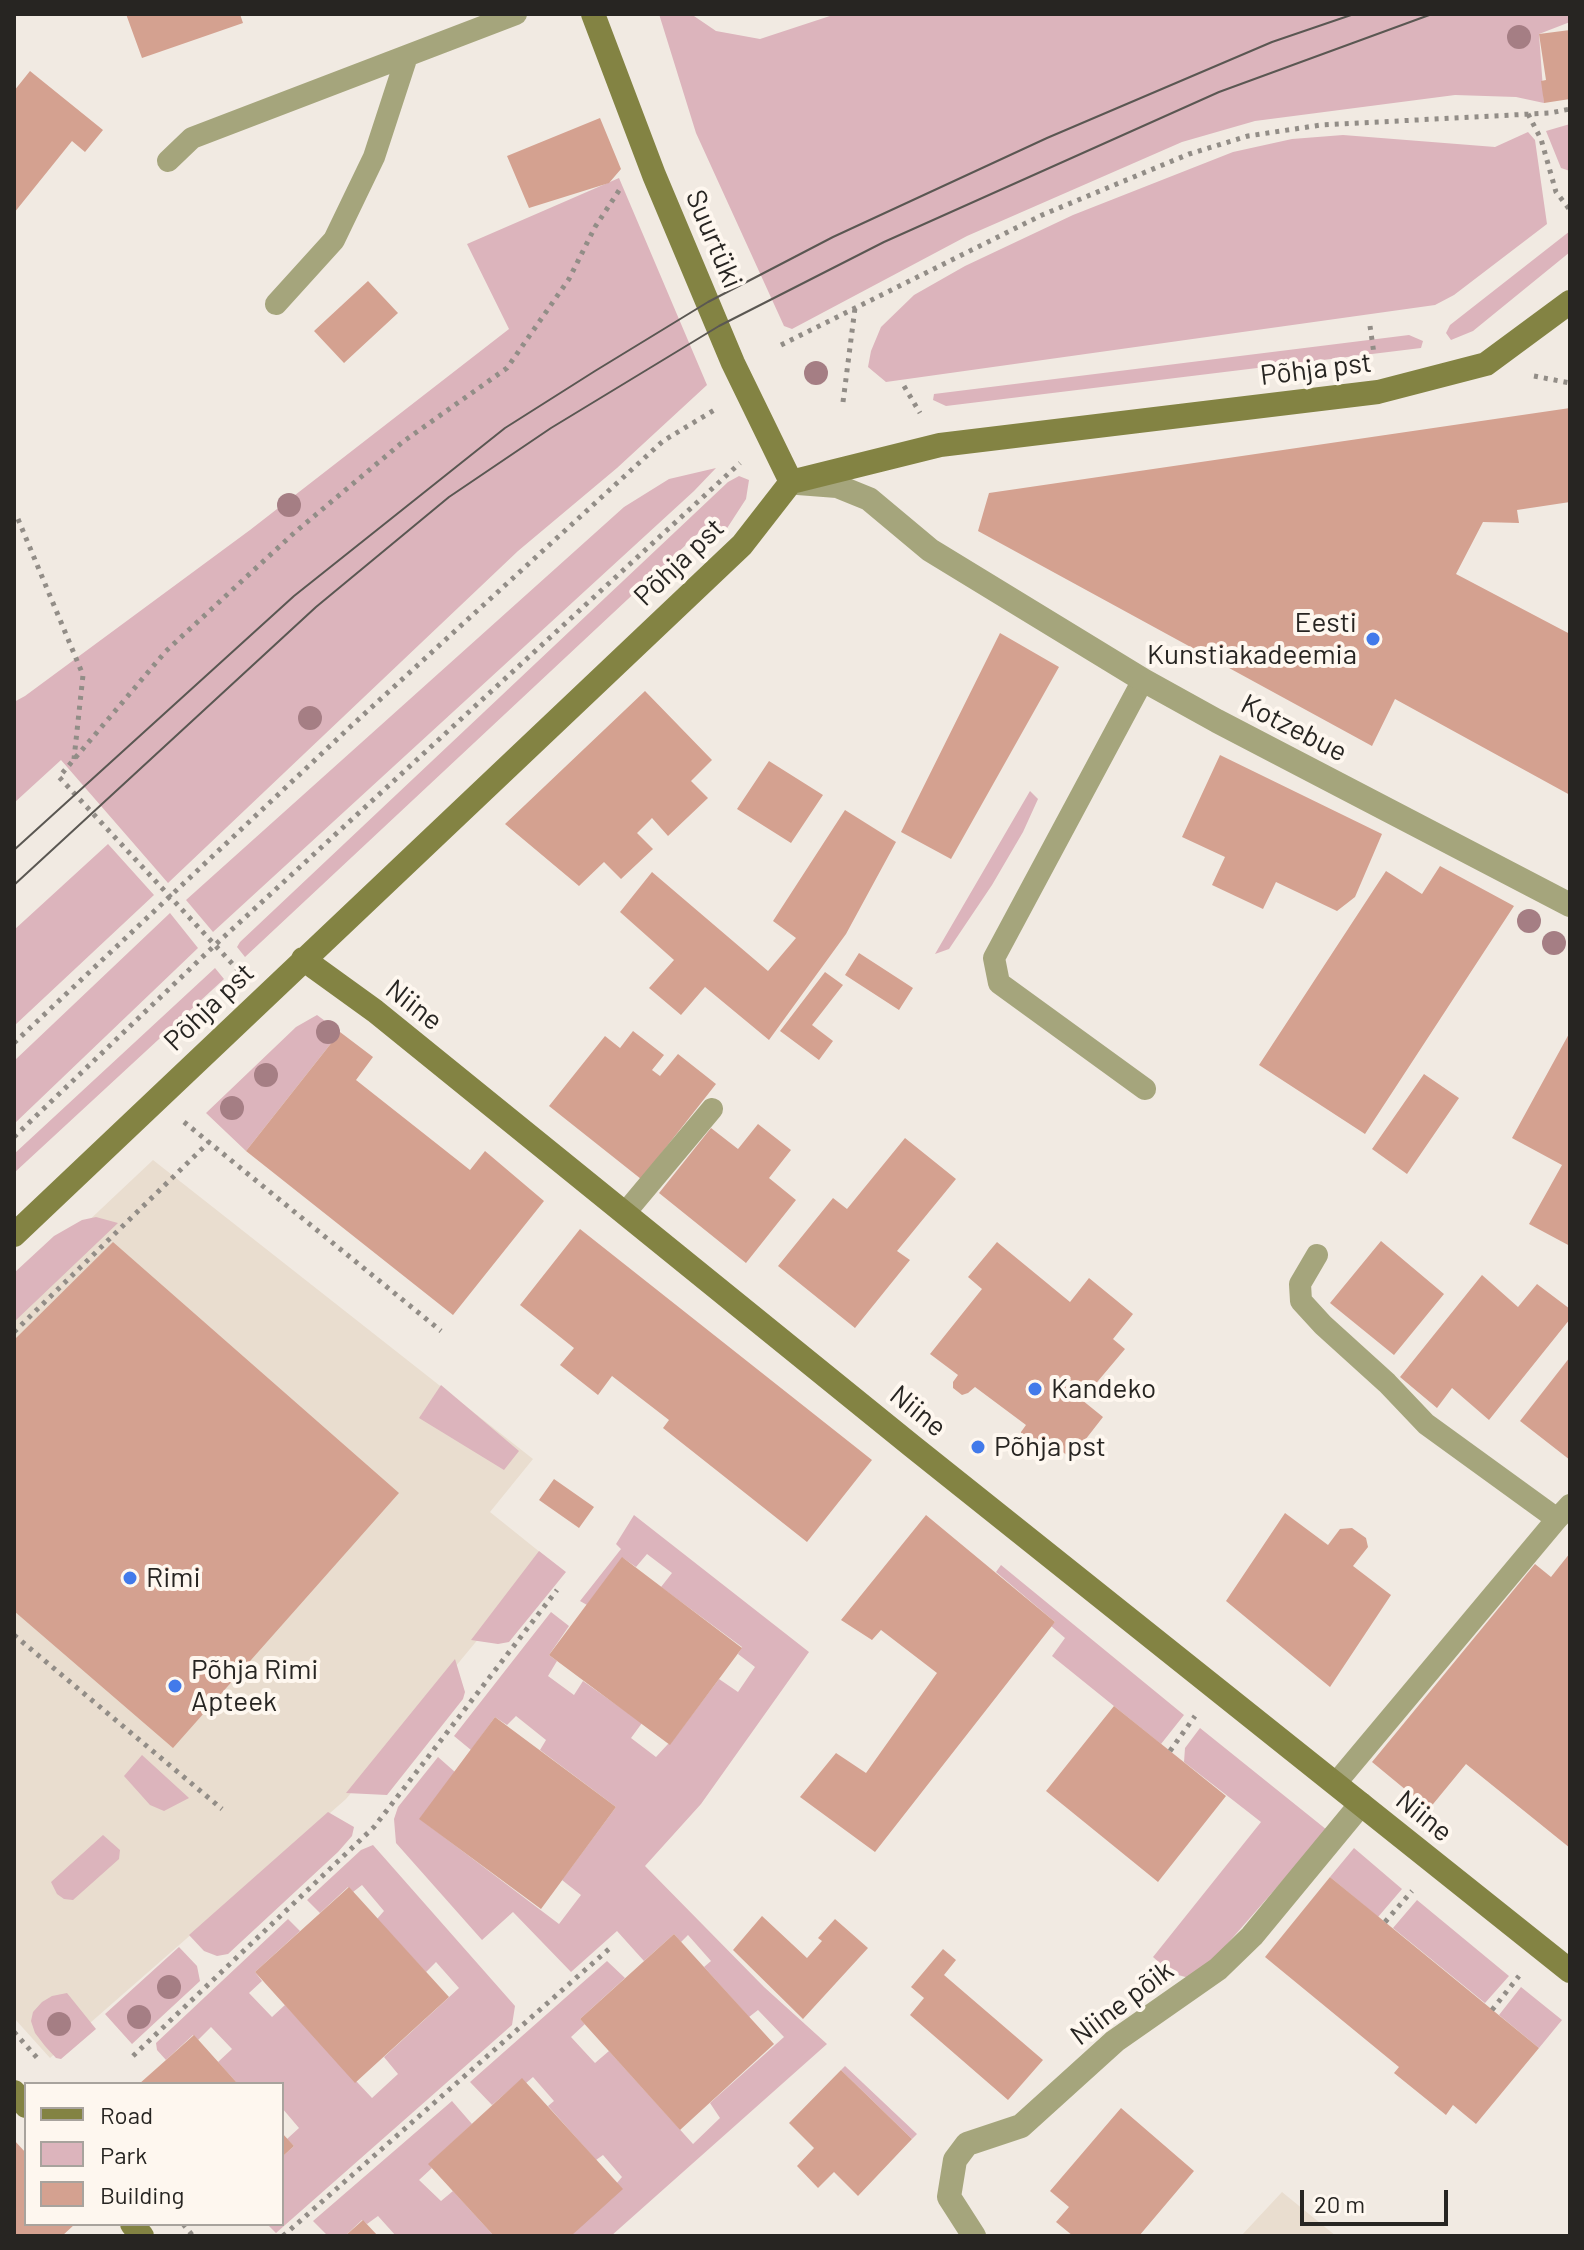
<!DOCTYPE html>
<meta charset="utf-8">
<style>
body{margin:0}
#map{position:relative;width:1584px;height:2250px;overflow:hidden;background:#f1eae2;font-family:Barlow,sans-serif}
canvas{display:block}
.frame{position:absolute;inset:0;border:16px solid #272522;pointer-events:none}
.legend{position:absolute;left:24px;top:2082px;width:260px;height:144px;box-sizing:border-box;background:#fef7ef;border:2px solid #a8a39d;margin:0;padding:10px 14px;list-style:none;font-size:24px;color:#272522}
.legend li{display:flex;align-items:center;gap:16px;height:40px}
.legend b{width:40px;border:2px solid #a8a39d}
.scale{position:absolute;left:1300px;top:2190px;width:148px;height:36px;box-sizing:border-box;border:4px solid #272522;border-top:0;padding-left:10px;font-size:24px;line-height:28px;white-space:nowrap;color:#272522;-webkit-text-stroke:6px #fef7ef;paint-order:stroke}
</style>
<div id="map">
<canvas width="1584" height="2250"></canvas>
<div class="frame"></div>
<ul class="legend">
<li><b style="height:10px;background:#838343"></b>Road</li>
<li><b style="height:22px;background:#dcb4bc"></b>Park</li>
<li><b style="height:22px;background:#d4a190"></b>Building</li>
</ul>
<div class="scale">20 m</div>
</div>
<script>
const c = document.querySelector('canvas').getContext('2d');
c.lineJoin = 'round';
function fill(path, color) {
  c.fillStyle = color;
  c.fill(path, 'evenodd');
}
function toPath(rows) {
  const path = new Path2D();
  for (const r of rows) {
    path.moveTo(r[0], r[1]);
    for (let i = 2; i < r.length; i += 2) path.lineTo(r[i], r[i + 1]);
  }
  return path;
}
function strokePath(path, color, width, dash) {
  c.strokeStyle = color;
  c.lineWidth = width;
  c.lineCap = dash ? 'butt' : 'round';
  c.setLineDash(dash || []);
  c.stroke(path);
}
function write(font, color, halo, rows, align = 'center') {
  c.font = font + ' Barlow,sans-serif';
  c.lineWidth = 8;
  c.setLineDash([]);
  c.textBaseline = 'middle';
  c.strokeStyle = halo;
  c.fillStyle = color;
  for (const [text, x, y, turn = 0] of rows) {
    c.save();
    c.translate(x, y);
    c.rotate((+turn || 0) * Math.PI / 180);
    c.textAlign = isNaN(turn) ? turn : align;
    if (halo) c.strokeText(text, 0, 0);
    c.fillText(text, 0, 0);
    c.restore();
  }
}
fill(toPath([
 [153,1160,533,1459,490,1512,546,1557,346,1799,50,2058,14,2018,14,1291],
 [1282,2192,1336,2236,1241,2236]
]), '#e9ddcf');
fill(toPath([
 [659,14,691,14,716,31,760,39,836,14,1570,14,1570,22,1539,34,1544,103,1516,97,1455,95,1255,121,1182,142,967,236,792,329,784,326,696,133],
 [1570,124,1570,171,1561,168,1546,131],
 [1528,132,1535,140,1547,224,1454,295,1435,305,886,382,868,367,871,351,881,327,914,295,965,266,1073,215,1233,152,1292,139,1343,135,1495,147],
 [619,178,707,385,617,468,518,551,168,883,61,760,14,803,14,702,25,696,250,530,509,329,467,244],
 [1570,231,1570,252,1473,331,1451,340,1446,333,1450,325],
 [1409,335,1423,341,1421,348,946,406,933,400,934,394],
 [716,468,694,491,213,932,186,900,624,507,669,479],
 [739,476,749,480,746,499,722,536,715,538,704,528,245,957,237,947,240,942,728,482],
 [1030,791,1038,799,1023,832,992,885,949,949,935,954],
 [108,844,154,895,14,1026,14,930],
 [170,913,198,948,14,1124,14,1061],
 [215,968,224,979,14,1173,14,1154],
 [317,1015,340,1032,246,1151,206,1113,296,1027],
 [96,1217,118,1223,14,1322,14,1273,54,1236,82,1220],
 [441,1385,519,1451,504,1470,419,1418],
 [634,1515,809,1652,701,1804,645,1866,764,1987,827,2044,611,2236,571,2236,622,2177,603,2155,596,2160,548,2106,554,2101,533,2077,526,2083,522,2079,492,2105,470,2082,607,1961,625,1978,580,2019,585,2024,571,2037,595,2063,609,2051,693,2144,720,2118,710,2103,784,2037,758,2010,749,2017,704,1967,711,1961,688,1935,681,1942,674,1934,644,1961,617,1931,571,1972,513,1912,482,1940,396,1843,394,1819,398,1807,438,1757,455,1772,420,1819,559,1924,581,1895,562,1880,616,1807,540,1750,546,1740,516,1716,507,1725,495,1717,471,1750,454,1736,551,1612,569,1626,549,1655,557,1661,548,1676,574,1695,583,1681,642,1723,631,1738,656,1757,668,1744,670,1744,719,1679,738,1692,755,1667,738,1654,742,1647,661,1587,672,1573,647,1554,636,1567,623,1558,587,1605,580,1601,621,1549,616,1544],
 [539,1551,566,1572,509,1642,498,1644,471,1640],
 [1001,1565,1184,1715,1161,1744,1052,1656,1065,1638,1051,1626,1055,1622,996,1572],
 [455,1659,465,1692,463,1699,387,1795,346,1793],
 [1200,1728,1327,1830,1207,1967,1189,1978,1171,1973,1153,1957,1261,1822,1184,1762,1185,1748],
 [142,1755,189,1798,164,1811,150,1805,124,1776],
 [328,1812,354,1827,352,1836,338,1852,228,1954,217,1956,204,1951,189,1935],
 [103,1835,120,1850,119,1859,73,1900,64,1899,57,1894,51,1882],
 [373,1845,515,2006,512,2025,276,2233,267,2224,282,2224,282,2157,294,2146,287,2139,299,2128,282,2108,282,2084,238,2084,218,2062,232,2049,211,2027,198,2040,193,2035,166,2060,157,2050,156,2043,288,1919,300,1931,255,1972,262,1981,249,1993,272,2017,285,2005,372,2098,398,2074,384,2057,459,1988,436,1962,426,1972,377,1919,384,1911,362,1885,353,1892,348,1887,320,1913,307,1900,361,1850],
 [1354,1848,1402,1889,1378,1917,1330,1877],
 [1417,1900,1509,1976,1485,2003,1393,1928],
 [179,1947,197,1966,200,1981,132,2044,105,2014],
 [1521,1987,1562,2020,1539,2048,1499,2015],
 [67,1993,96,2029,61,2059,56,2058,45,2046,35,2033,31,2021,33,2012,42,2002,52,1996],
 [845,2066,917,2134,912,2139,841,2070],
 [452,2101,472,2124,429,2164,432,2168,419,2180,441,2201,453,2191,494,2236,396,2236,378,2216,367,2224,362,2220,345,2236,328,2236,313,2221]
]), '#dcb4bc');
fill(toPath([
 [126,14,240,14,243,23,142,58],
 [1570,30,1570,99,1544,103,1541,81,1546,80,1539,34],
 [30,71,103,130,85,152,72,141,14,213,14,91],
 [600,118,621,169,609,183,529,208,507,156],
 [368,281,398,313,344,363,314,331],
 [1570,408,1570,502,1517,510,1519,523,1483,522,1456,574,1570,634,1570,795,1395,699,1372,746,978,531,989,493],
 [1000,633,1059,667,951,859,901,832],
 [645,691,712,760,691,781,708,798,668,836,652,818,637,833,653,849,621,879,604,862,579,886,505,824],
 [1220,755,1382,834,1355,897,1337,911,1276,882,1263,909,1212,885,1225,857,1182,837],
 [769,761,823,795,791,843,737,809],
 [845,810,896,842,846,934,769,1040,705,987,681,1015,649,988,674,960,620,912,652,872,768,971,796,938,773,921],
 [1440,866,1514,906,1365,1134,1259,1065,1386,871,1422,894],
 [859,953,913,988,899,1010,845,975],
 [825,972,843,985,812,1025,833,1041,819,1060,780,1031],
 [633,1031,664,1055,652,1070,660,1076,678,1054,716,1084,641,1179,549,1106,605,1036,620,1048],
 [340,1032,373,1057,356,1080,470,1170,485,1151,544,1201,453,1315,246,1151],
 [1570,1032,1570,1246,1529,1224,1562,1165,1512,1138],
 [1424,1074,1459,1098,1407,1174,1372,1149],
 [758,1124,791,1150,769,1178,796,1200,746,1263,659,1193,711,1128,738,1149],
 [905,1138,956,1179,897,1251,910,1260,855,1328,778,1266,833,1198,847,1209],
 [580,1229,872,1460,807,1542,663,1428,669,1420,612,1376,598,1395,560,1365,574,1348,520,1305],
 [1381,1241,1444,1294,1394,1355,1330,1303],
 [113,1242,399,1493,173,1748,14,1611,14,1340],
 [997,1242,1070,1302,1089,1278,1133,1314,1113,1339,1125,1349,1082,1400,1103,1417,1071,1458,1043,1438,1030,1445,1022,1438,1021,1432,1026,1425,975,1387,968,1393,962,1395,953,1388,953,1382,958,1375,930,1354,982,1289,968,1277],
 [1482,1275,1518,1307,1537,1284,1570,1309,1570,1319,1489,1420,1452,1388,1437,1408,1400,1377],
 [1570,1357,1570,1460,1520,1421],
 [554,1479,594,1507,579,1528,539,1500],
 [1285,1513,1328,1545,1340,1529,1352,1528,1366,1538,1368,1547,1353,1566,1391,1595,1330,1687,1226,1601],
 [926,1515,1055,1622,875,1852,800,1797,836,1753,866,1773,937,1673,881,1630,872,1640,841,1620],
 [1570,1553,1570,1848,1466,1764,1429,1809,1372,1762,1535,1564,1551,1577],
 [622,1557,742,1648,670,1745,549,1655],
 [1114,1706,1226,1796,1158,1882,1046,1791],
 [495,1717,616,1807,541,1909,419,1819],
 [1330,1877,1539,2048,1476,2124,1453,2105,1446,2115,1394,2073,1399,2067,1265,1957],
 [349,1887,449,1997,355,2083,255,1972],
 [762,1916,807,1958,822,1941,818,1938,835,1919,868,1948,803,2019,733,1950],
 [674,1934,774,2044,680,2130,580,2019],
 [943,1949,956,1960,944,1975,1043,2060,1008,2100,910,2015,924,1998,911,1987],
 [194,2035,238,2084,139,2084,166,2060],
 [841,2070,912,2139,858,2196,834,2172,818,2188,797,2166,814,2148,789,2123],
 [522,2078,623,2189,571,2236,494,2236,428,2164],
 [1121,2108,1194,2171,1139,2236,1073,2236,1056,2222,1069,2207,1050,2191],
 [282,2133,294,2146,282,2157],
 [14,2140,26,2153,26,2224,75,2224,62,2236,14,2236],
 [363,2220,378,2236,345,2236]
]), '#d4a190');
strokePath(toPath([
 [1528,114,1541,139,1556,192,1570,210],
 [1370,326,1374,354],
 [781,345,1042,215,1189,154,1248,136,1321,125,1550,113,1570,109],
 [1534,376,1570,383],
 [904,386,920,413],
 [843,402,855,308],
 [18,519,83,675,74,759],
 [239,971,59,777,166,651,294,533,404,441,507,368,569,279,595,227,620,189],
 [14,1043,350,727,663,441,716,409],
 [184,1122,441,1331],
 [14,1137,215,945,740,463],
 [14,1332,209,1142],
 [14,1635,222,1809],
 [1170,1751,1195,1716],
 [1385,1922,1412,1891],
 [1492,2010,1519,1976],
 [14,2032,40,2061],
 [133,2056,374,1827,557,1590],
 [183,2224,193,2236],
 [283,2236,610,1948]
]), '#928d87', 5, [4, 6]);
strokePath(toPath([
 [168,161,192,138,516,14],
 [276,304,334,240,374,157,407,56],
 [1143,680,994,958,999,983,1145,1089],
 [625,1213,712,1109],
 [1317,1255,1300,1284,1301,1301,1323,1325,1387,1383,1426,1424,1557,1519,1570,1505],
 [1336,1783,1557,1519]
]), '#a5a57c', 22);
strokePath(toPath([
 [798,483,837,486,869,499,930,550,1143,680,1217,721,1570,905],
 [974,2236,949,2197,955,2160,967,2144,1021,2126,1115,2041,1218,1969,1252,1936,1361,1804]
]), '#a5a57c', 24);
strokePath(toPath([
 [593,14,654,175,733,363,791,482],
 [303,959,375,1011,912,1446,1570,1971],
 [14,1235,742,545,791,482,940,445,1378,392,1486,364,1570,302],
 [14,2092,26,2106],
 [132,2224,142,2236]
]), '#838343', 24);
strokePath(toPath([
 [14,850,294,596,505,428,595,371,708,302,833,237,1047,138,1272,42,1354,14],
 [14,885,316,607,449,497,551,428,719,326,884,242,1219,92,1432,14]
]), '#5a5752', 2);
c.fillStyle = '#a57e84';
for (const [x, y] of [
 [1519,37],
 [816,373],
 [289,505],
 [310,718],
 [1529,921],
 [1554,943],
 [328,1032],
 [266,1075],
 [232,1108],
 [169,1987],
 [139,2017],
 [59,2024]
]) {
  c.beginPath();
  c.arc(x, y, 12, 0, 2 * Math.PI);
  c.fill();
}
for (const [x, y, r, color] of [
 [1373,639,8,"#427aea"],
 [1035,1389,8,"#427aea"],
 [978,1447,8,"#427aea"],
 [130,1578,8,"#427aea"],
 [175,1686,8,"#427aea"]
]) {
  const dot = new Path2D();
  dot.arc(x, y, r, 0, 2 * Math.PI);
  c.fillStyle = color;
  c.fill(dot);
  strokePath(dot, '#fef7ef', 3);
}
write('28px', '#272522', '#fef7ef', [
 ["Suurtüki",714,239,67],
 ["Põhja pst",1316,369,-7],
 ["Põhja pst",679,562,-44],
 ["Kotzebue",1294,728,27],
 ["Niine",414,1005,38],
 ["Põhja pst",209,1007,-44],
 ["Niine",918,1411,39],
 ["Niine",1424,1816,39],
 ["Niine põik",1122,2003,-37]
]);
write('28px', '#272522', '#fef7ef', [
 ["Eesti",1357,623,"right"],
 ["Kunstiakadeemia",1357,655,"right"],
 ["Kandeko",1051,1389],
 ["Põhja pst",994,1447],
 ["Rimi",146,1578],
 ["Põhja Rimi",191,1670],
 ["Apteek",191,1702]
], 'left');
</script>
